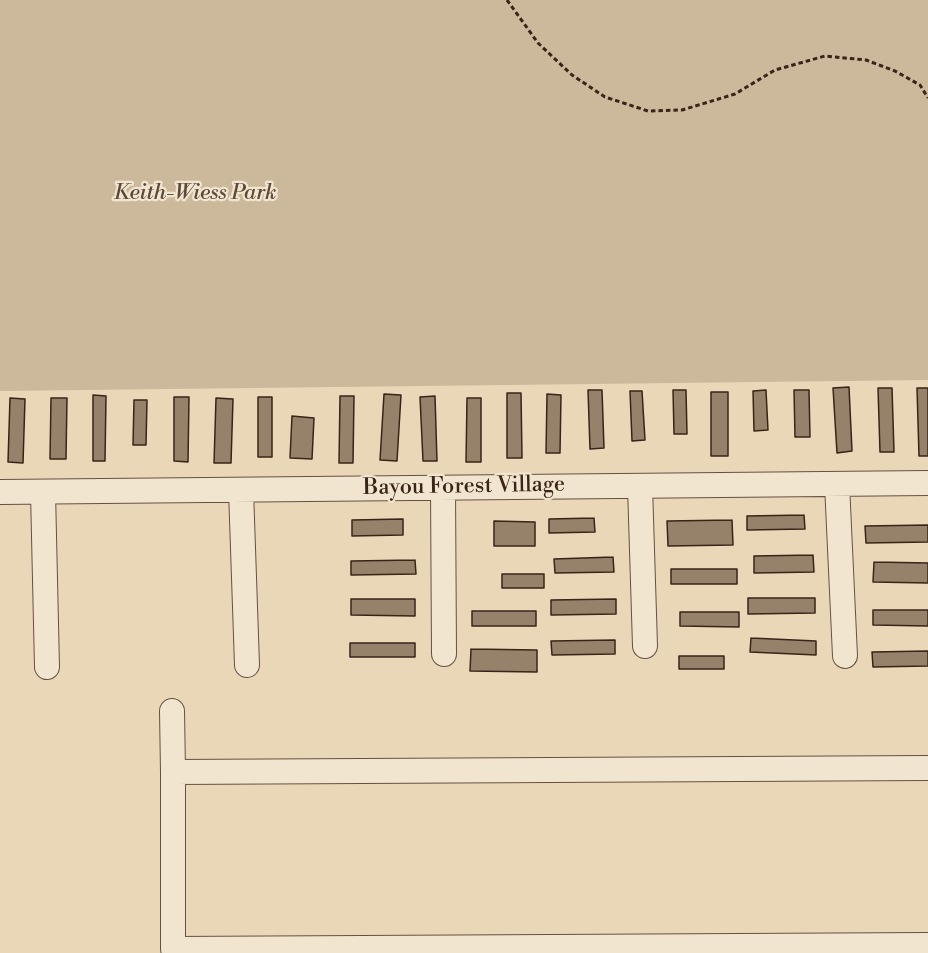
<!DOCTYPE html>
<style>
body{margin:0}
canvas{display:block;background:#ead7b7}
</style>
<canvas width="928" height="953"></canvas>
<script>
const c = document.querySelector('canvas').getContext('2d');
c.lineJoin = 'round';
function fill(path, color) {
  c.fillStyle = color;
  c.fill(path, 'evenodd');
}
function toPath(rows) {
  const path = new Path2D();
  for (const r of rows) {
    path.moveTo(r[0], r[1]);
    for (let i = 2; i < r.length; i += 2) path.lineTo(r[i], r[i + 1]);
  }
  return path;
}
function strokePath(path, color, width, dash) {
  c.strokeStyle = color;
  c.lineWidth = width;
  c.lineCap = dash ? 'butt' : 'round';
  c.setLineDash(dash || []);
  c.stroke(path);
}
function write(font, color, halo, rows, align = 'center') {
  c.font = font + ' "Libre Bodoni",serif';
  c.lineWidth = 4.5;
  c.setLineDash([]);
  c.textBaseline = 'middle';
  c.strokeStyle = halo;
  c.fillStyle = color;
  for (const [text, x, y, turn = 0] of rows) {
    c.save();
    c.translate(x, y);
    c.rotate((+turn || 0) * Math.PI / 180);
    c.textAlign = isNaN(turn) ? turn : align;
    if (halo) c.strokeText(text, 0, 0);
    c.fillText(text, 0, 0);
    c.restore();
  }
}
fill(toPath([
 [0,0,928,0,928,380,0,391]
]), '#ccb99c');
const building = toPath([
 [849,387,852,451,837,453,833,388,849,387],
 [878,388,892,388,894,452,880,452,878,388],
 [917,388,928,388,928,456,919,456,917,388],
 [588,390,602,390,604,448,590,449,588,390],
 [673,390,686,390,687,434,674,434,673,390],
 [766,390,768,430,754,431,753,391,766,390],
 [794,390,809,390,810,437,795,437,794,390],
 [630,391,642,391,645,440,632,441,630,391],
 [711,392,728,392,728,456,711,456,711,392],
 [507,393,521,393,522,458,507,458,507,393],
 [384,394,401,395,397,461,380,460,384,394],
 [547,394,561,395,560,453,546,453,547,394],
 [93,395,106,396,105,461,93,461,93,395],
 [340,396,354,396,353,463,339,463,340,396],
 [435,396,437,461,423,461,420,397,435,396],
 [174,397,189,397,188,462,174,461,174,397],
 [258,397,272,397,272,457,258,457,258,397],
 [10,398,25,399,23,463,8,462,10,398],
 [51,398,67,398,66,459,50,459,51,398],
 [216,398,233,399,231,463,214,463,216,398],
 [467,398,481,398,481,462,466,462,467,398],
 [134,400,147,400,146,445,133,445,134,400],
 [292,416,314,418,312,459,290,458,292,416],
 [804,515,805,529,747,530,747,516,804,515],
 [594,518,595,532,549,533,549,519,594,518],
 [403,519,403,535,352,536,352,520,403,519],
 [732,520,733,545,668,546,667,521,732,520],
 [494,521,535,522,535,546,494,546,494,521],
 [928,525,928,542,866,543,865,526,928,525],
 [813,555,814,572,754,573,754,556,813,555],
 [613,557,614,572,555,573,554,559,613,557],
 [415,560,416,574,351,575,351,561,415,560],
 [874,562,928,563,928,583,873,582,874,562],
 [671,569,737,569,737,584,671,584,671,569],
 [502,574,544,574,544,588,502,588,502,574],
 [748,598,815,598,815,613,748,614,748,598],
 [351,599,415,599,415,616,351,615,351,599],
 [616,599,616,614,551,615,551,600,616,599],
 [873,610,928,610,928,626,873,625,873,610],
 [472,611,536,611,536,626,472,626,472,611],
 [680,612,739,612,739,627,680,626,680,612],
 [751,638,816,641,816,655,750,652,751,638],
 [615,640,615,654,552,655,551,641,615,640],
 [350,643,415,643,415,657,350,657,350,643],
 [471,649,537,650,537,672,470,671,471,649],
 [928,651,928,666,873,667,872,652,928,651],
 [679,656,724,656,724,669,679,669,679,656]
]);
fill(building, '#96816b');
strokePath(building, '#3a2418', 1.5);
const minor = toPath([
 [837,484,845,656],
 [640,486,645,646],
 [443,488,444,654],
 [241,490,247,665],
 [0,492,928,483],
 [43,492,47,667],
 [172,711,173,772],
 [928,768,173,772,173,949,928,945]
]);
strokePath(minor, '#665140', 26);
strokePath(toPath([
 [507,0,538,43,572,75,605,97,648,111,682,110,735,94,775,70,825,56,866,60,895,71,920,85,928,98]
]), '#3a2418', 3, [4.5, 3]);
strokePath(minor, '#f1e5d0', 24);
write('italic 22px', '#5e4939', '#f1e5d0', [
 ["Keith-Wiess Park",195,194]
]);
write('22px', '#3a2418', '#f1e5d0', [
 ["Bayou Forest Village",464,487,-1]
]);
</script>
